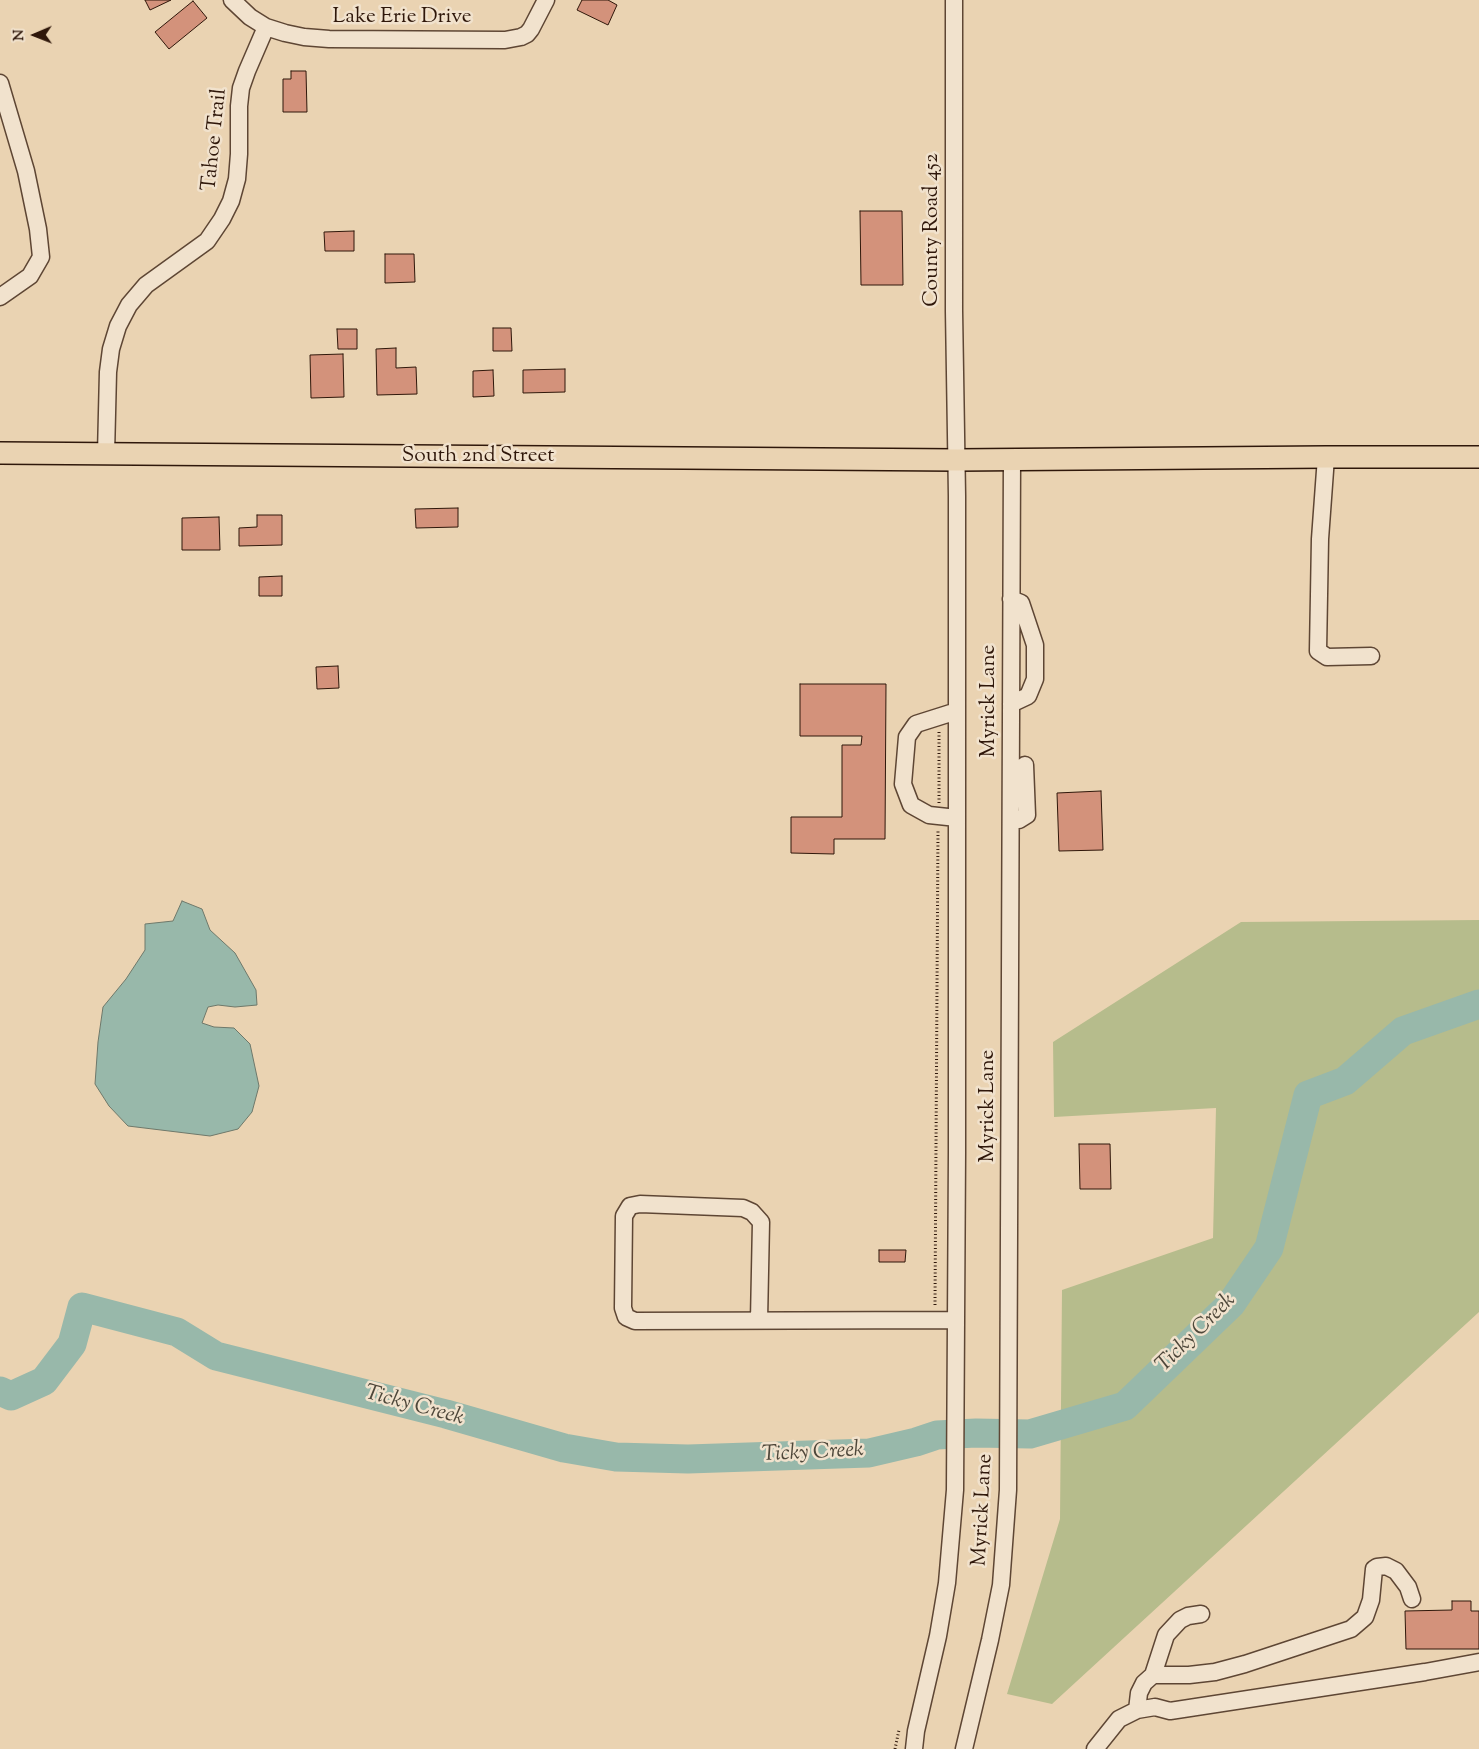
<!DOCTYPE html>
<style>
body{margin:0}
#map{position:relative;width:1479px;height:1749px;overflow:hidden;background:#ead3b2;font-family:"Sorts Mill Goudy",serif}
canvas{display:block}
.north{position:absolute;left:10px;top:10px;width:50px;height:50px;-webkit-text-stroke:4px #f1e2cd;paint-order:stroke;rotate:269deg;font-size:14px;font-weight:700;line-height:20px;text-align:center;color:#2f170a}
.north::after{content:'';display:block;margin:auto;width:18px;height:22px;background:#2f170a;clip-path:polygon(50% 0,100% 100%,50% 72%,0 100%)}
</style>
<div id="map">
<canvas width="1479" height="1749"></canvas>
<div class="north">N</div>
</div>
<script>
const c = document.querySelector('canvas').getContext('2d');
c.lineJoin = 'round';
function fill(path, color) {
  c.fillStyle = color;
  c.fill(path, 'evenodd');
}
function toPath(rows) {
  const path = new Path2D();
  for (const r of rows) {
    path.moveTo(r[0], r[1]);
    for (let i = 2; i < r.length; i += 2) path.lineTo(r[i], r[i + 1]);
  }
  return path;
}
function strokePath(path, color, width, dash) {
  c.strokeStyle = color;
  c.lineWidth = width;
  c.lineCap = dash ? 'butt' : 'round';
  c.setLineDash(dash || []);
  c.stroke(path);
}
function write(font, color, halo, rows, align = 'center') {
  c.font = font + ' "Sorts Mill Goudy",serif';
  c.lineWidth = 5;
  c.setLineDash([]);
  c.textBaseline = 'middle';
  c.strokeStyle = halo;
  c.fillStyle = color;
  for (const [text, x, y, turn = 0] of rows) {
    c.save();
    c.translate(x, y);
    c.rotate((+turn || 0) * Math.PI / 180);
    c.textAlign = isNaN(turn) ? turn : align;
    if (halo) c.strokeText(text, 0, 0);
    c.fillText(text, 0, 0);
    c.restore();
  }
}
fill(toPath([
 [1479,920,1479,1312,1052,1704,1007,1694,1060,1519,1062,1290,1213,1238,1216,1108,1054,1117,1053,1042,1241,922]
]), '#b6bc8c');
const water = toPath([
 [182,901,202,909,210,930,235,953,256,990,257,1005,235,1007,218,1005,208,1007,202,1023,214,1027,234,1028,250,1044,259,1086,252,1112,238,1129,210,1136,128,1126,109,1106,95,1084,98,1042,103,1007,126,979,145,950,145,924,173,921,182,901]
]);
fill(water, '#98b8aa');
strokePath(water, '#6e786a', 1);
strokePath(toPath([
 [0,1391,11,1396,44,1381,72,1344,82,1307,177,1332,216,1356,446,1414,564,1448,616,1457,688,1459,869,1453,916,1442,937,1435,976,1433,1030,1434,1125,1406,1231,1304,1269,1248,1308,1095,1345,1081,1403,1031,1479,1004]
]), '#98b8aa', 29);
const building = toPath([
 [145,0,171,0,150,10,145,0],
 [582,0,608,0,617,5,608,25,577,10,582,0],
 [193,1,207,18,169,49,155,32,193,1],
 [291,71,306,71,307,112,283,112,283,79,291,79,291,71],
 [860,211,902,211,903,285,861,285,860,211],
 [354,231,354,251,325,251,324,232,354,231],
 [385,254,414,254,415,282,385,283,385,254],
 [493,328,511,328,512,351,493,351,493,328],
 [337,329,357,329,357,349,338,349,337,329],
 [396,348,396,368,416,367,417,394,377,395,376,349,396,348],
 [343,354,344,397,311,398,310,355,343,354],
 [565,369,565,392,523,393,523,370,565,369],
 [493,370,494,396,473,397,473,371,493,370],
 [458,508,458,527,416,528,415,509,458,508],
 [257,515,282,515,282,545,239,546,239,528,257,527,257,515],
 [219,517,220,550,182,550,182,518,219,517],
 [282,576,282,596,259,596,259,577,282,576],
 [338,666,339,688,317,689,316,667,338,666],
 [800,684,886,684,885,839,834,839,834,854,791,853,791,817,842,817,842,745,861,745,862,736,800,736,800,684],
 [1101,791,1103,850,1059,851,1057,793,1101,791],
 [1079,1144,1110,1144,1111,1189,1080,1189,1079,1144],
 [879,1250,906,1250,905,1262,879,1262,879,1250],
 [1452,1601,1471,1601,1471,1611,1479,1611,1479,1649,1406,1649,1405,1611,1452,1610,1452,1601]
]);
fill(building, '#d3927b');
strokePath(building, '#2f170a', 1);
const minor = toPath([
 [232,0,250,17,266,27,285,33,304,37,329,39,505,40,521,37,527,34,531,29,546,0],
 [0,83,26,171,38,229,41,257,30,276,0,297],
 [106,454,108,372,111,349,118,326,129,305,146,285,207,241,222,219,231,201,237,179,239,154,239,106,241,88,247,71,266,27],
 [1326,457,1320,539,1318,651,1327,657,1371,656],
 [1011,704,1028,696,1035,679,1035,645,1021,603,1011,599],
 [957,711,916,724,907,737,903,784,911,805,929,815,957,818],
 [1011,820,1019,820,1027,815,1025,765],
 [759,1320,761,1222,752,1212,743,1208,640,1204,630,1206,624,1216,623,1308,626,1317,635,1321,956,1320],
 [1153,1675,1166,1635,1180,1620,1188,1616,1201,1614],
 [1137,1710,1139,1693,1144,1683,1153,1675,1189,1675,1215,1672,1245,1664,1351,1629,1365,1617,1371,1600,1374,1569,1377,1567,1386,1566,1396,1571,1408,1587,1412,1599],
 [914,1749,916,1731,938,1636,947,1583,955,1490,957,1152,957,496,954,311,954,0],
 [964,1749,990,1640,1001,1585,1008,1490,1012,459],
 [1095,1749,1119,1719,1137,1710,1155,1707,1170,1711,1425,1672,1479,1662]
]);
const major = toPath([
 [0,453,957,460,1326,457,1479,457]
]);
strokePath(minor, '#5e4634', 19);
strokePath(major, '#2f170a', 24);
strokePath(toPath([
 [939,803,939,731],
 [935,1305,938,831],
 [895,1749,899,1730]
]), '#2f170a', 3, [1, 2.5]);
strokePath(minor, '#f1e2cd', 16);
strokePath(major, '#ead3b2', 21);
write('21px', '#2f170a', '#f1e2cd', [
 ["Lake Erie Drive",402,18],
 ["Tahoe Trail",216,140,-84],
 ["County Road 452",933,230,-90],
 ["South 2nd Street",478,457],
 ["Myrick Lane",990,701,-90],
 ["Myrick Lane",989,1106,-90],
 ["Myrick Lane",984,1510,-87]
]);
write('italic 22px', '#4e473a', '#f1e2cd', [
 ["Ticky Creek",1197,1334,-45],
 ["Ticky Creek",414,1407,15],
 ["Ticky Creek",813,1454,-3]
]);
</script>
